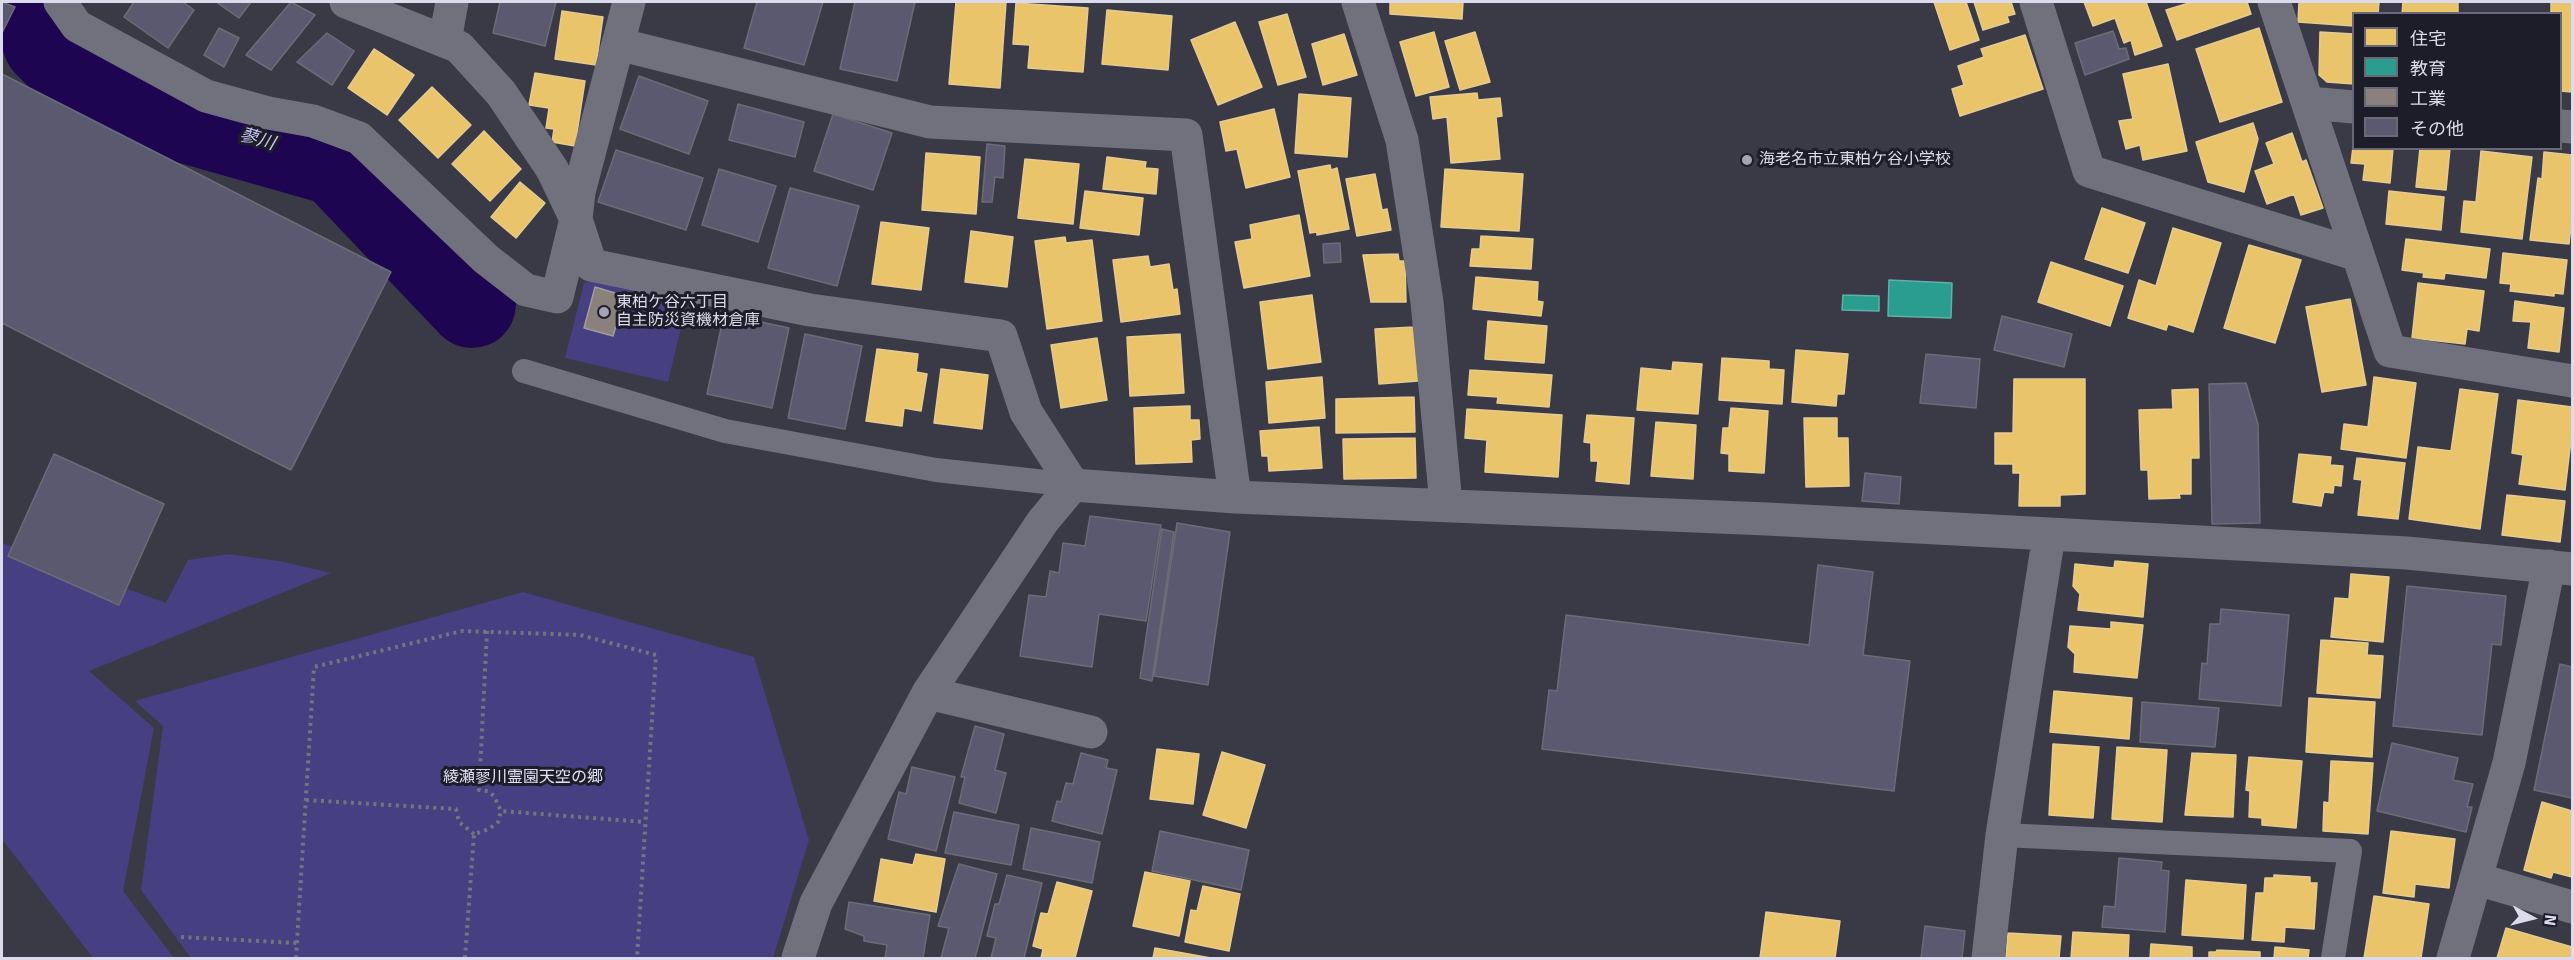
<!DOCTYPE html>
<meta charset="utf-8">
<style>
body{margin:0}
#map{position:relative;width:2574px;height:960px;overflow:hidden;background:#3a3a47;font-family:Signika,"Noto Sans JP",sans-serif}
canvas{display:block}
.frame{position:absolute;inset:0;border:3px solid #dbdbeb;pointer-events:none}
.legend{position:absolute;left:2352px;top:12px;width:210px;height:138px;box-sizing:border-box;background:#1d1d29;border:2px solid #696977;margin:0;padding:8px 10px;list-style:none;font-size:18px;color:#dbdbeb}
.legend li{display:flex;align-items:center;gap:12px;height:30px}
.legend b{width:30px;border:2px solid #696977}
.north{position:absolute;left:2502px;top:888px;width:60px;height:60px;-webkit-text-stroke:4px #1d1d29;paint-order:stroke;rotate:97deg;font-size:16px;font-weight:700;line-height:24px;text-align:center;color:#dbdbeb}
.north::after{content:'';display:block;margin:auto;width:21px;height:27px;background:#dbdbeb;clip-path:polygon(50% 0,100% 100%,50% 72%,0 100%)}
</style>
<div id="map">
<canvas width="2574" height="960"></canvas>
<div class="frame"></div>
<ul class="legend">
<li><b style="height:16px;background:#e9c46a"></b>住宅</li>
<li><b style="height:16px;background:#2a9d8f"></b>教育</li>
<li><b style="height:16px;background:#8a817c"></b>工業</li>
<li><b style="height:16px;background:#5b5970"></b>その他</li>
</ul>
<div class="north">N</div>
</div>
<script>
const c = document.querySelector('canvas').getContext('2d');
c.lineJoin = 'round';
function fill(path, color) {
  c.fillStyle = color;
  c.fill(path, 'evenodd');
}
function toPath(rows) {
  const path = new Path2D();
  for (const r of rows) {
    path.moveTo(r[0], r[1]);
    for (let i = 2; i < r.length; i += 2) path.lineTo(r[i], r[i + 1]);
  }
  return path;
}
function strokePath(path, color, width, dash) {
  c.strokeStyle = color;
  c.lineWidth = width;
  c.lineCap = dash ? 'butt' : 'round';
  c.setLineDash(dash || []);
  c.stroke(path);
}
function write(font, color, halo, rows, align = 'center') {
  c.font = font + ' Signika,"Noto Sans JP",sans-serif';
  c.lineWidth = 6;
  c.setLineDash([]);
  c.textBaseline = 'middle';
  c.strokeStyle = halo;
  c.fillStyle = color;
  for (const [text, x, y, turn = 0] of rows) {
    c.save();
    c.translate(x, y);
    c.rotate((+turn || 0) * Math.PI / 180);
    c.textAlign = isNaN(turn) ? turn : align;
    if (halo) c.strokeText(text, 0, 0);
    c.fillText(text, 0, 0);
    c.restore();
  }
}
fill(toPath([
 [608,277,688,299,668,382,565,358,584,283],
 [2,543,166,603,188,560,228,554,279,561,331,573,89,671,154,728,123,891,174,958,93,958,2,839],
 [523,592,754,657,809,840,773,958,191,958,141,890,163,726,135,701]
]), '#463f81');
const homes = toPath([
 [956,2,1006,2,1000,88,949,84,956,2],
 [1390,2,1463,2,1462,19,1390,14,1390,2],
 [1934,2,1966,2,1979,40,1950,50,1934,2],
 [1974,2,2011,2,2015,14,2007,16,2009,22,1983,30,1974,2],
 [2084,2,2146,2,2162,46,2135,55,2131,40,2124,43,2115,18,2093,26,2084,2],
 [2192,2,2247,2,2251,14,2177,40,2166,10,2192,2],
 [2299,2,2379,2,2378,14,2354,14,2354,26,2298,22,2299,2],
 [2403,2,2458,2,2458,14,2402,14,2403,2],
 [2551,2,2572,3,2572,92,2560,91,2560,14,2551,14,2551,2],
 [1016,3,1088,8,1083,72,1028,68,1030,45,1013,44,1016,3],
 [1107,10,1172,16,1168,70,1102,64,1107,10],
 [562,11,603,17,596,65,555,59,562,11],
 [1287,14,1306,77,1278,85,1259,22,1287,14],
 [1235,22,1262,87,1218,105,1191,40,1235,22],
 [2259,28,2282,102,2220,122,2196,49,2259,28],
 [1434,32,1449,87,1416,96,1400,42,1434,32],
 [1475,32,1490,82,1460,90,1445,41,1475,32],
 [2320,32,2354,34,2354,84,2327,82,2319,75,2320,32],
 [1344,34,1357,75,1323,85,1312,44,1344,34],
 [2025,35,2043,89,1960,116,1952,89,1964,85,1958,66,1984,57,1981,49,2025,35],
 [374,49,414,75,387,115,348,88,374,49],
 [2168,64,2187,151,2143,160,2140,145,2126,149,2119,121,2133,119,2123,74,2168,64],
 [535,73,585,81,575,146,552,142,554,129,546,128,549,108,529,105,535,73],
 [432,87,471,125,438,158,399,120,432,87],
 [1477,93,1478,100,1500,98,1502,116,1496,117,1500,159,1451,163,1447,117,1433,119,1430,97,1477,93],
 [1299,94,1351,98,1347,157,1295,153,1299,94],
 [1274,109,1290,177,1246,188,1237,149,1226,151,1220,122,1274,109],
 [2253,123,2258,139,2244,192,2208,182,2196,142,2253,123],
 [484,131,521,169,490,201,452,164,484,131],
 [2292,133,2302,162,2306,160,2323,208,2301,215,2294,194,2267,204,2255,171,2274,164,2266,143,2292,133],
 [2354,139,2354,148,2393,148,2390,183,2363,180,2365,164,2351,163,2354,139],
 [2420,148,2450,148,2446,190,2416,187,2420,148],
 [2481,151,2532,157,2522,239,2461,232,2464,201,2476,202,2481,151],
 [2544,152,2572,155,2572,216,2569,244,2530,240,2538,178,2542,179,2544,152],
 [926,153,980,157,976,214,922,210,926,153],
 [1107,157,1146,162,1145,168,1158,169,1156,194,1103,189,1107,157],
 [1025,159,1079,164,1073,224,1018,218,1025,159],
 [1330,165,1331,170,1337,168,1349,229,1317,235,1317,232,1310,233,1298,171,1330,165],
 [1445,169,1523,174,1519,231,1441,227,1445,169],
 [1375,174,1382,210,1387,209,1391,230,1357,236,1346,179,1375,174],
 [520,182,545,203,516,238,491,217,520,182],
 [1085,191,1143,198,1139,235,1080,228,1085,191],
 [2389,191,2444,197,2441,230,2386,224,2389,191],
 [2102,208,2145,223,2128,273,2085,259,2102,208],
 [1299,215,1310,276,1244,288,1235,242,1252,239,1250,225,1299,215],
 [881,222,929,228,921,290,872,284,881,222],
 [2173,228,2221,243,2193,332,2168,324,2166,330,2128,318,2139,280,2156,286,2173,228],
 [971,231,1013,237,1007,287,965,282,971,231],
 [1481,236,1533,239,1531,269,1470,266,1472,249,1480,249,1481,236],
 [1065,237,1066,243,1092,240,1102,321,1047,329,1035,241,1065,237],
 [2406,239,2490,249,2486,278,2445,273,2444,279,2423,277,2424,273,2402,270,2406,239],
 [2249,245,2301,260,2275,343,2224,328,2249,245],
 [2503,253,2567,260,2563,294,2554,293,2554,296,2510,291,2511,284,2500,283,2503,253],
 [1398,254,1399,261,1405,261,1406,302,1371,302,1363,255,1398,254],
 [1148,256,1150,267,1169,264,1173,290,1177,289,1180,314,1121,322,1113,260,1148,256],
 [2051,262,2123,286,2110,326,2038,302,2051,262],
 [1476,277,1538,282,1537,301,1543,302,1541,316,1473,309,1476,277],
 [2418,283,2484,291,2479,331,2467,329,2465,344,2412,338,2418,283],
 [1312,295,1321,362,1268,369,1260,302,1312,295],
 [2350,299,2366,385,2322,392,2306,307,2350,299],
 [2515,301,2564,308,2559,352,2528,348,2531,322,2513,321,2515,301],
 [1488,321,1547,326,1544,363,1485,359,1488,321],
 [1414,327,1418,381,1379,384,1375,329,1414,327],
 [1180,334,1184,393,1130,396,1127,337,1180,334],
 [1097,338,1107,400,1061,408,1051,345,1097,338],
 [877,349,918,354,916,372,927,374,921,411,904,408,902,426,866,421,877,349],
 [1796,350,1848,354,1844,394,1837,394,1836,406,1792,402,1796,350],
 [1722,358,1769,361,1769,369,1784,370,1782,404,1719,400,1722,358],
 [1673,362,1702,364,1698,414,1637,410,1641,368,1672,371,1673,362],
 [941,369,988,375,982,429,934,423,941,369],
 [1470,370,1552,375,1549,407,1497,403,1498,397,1468,395,1470,370],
 [1322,377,1325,418,1269,423,1266,382,1322,377],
 [2374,377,2416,383,2406,458,2341,449,2344,424,2368,427,2374,377],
 [2014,379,2085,379,2085,494,2060,495,2060,506,2019,506,2020,473,2013,473,2013,464,1995,464,1995,433,2013,433,2014,379],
 [2198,389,2199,458,2191,458,2191,494,2179,494,2180,498,2149,499,2148,470,2141,470,2139,410,2173,409,2172,390,2198,389],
 [2460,389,2498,394,2480,529,2409,519,2418,447,2451,451,2460,389],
 [1414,397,1415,432,1336,433,1336,399,1414,397],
 [2518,400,2572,407,2572,432,2565,490,2519,484,2523,455,2512,453,2518,400],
 [1190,406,1190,420,1199,420,1200,439,1191,440,1192,462,1136,464,1134,408,1190,406],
 [1731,408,1768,411,1764,473,1729,471,1729,454,1721,453,1723,428,1729,428,1731,408],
 [1467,409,1562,415,1558,477,1485,472,1487,440,1465,438,1467,409],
 [1587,415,1634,418,1629,484,1596,481,1598,461,1591,461,1591,443,1584,442,1587,415],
 [1804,418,1837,418,1837,438,1848,438,1849,486,1806,487,1804,418],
 [1656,422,1696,425,1693,479,1651,476,1656,422],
 [1319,427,1322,468,1269,471,1268,456,1262,456,1260,431,1319,427],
 [1415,438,1416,478,1344,479,1343,439,1415,438],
 [2299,454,2331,457,2330,465,2343,466,2341,486,2334,485,2333,493,2324,492,2321,506,2293,502,2299,454],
 [2357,458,2405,463,2398,519,2358,515,2362,480,2354,479,2357,458],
 [2507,495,2565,501,2560,542,2502,535,2507,495],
 [2115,561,2148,564,2143,617,2078,610,2080,594,2073,586,2075,564,2114,568,2115,561],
 [2351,574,2389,577,2383,642,2331,637,2335,598,2349,599,2351,574],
 [2111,622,2143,625,2137,678,2074,672,2075,654,2068,647,2070,626,2111,629,2111,622],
 [2321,640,2368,643,2367,655,2383,656,2380,698,2317,693,2321,640],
 [2054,691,2132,698,2129,739,2050,732,2054,691],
 [2309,698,2375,702,2372,757,2306,752,2309,698],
 [2053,744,2099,747,2093,818,2049,815,2053,744],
 [2117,747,2167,750,2162,822,2112,819,2117,747],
 [1157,749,1199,754,1193,804,1150,799,1157,749],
 [1222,752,1265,765,1246,828,1203,815,1222,752],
 [2192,753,2236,755,2233,817,2185,815,2192,753],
 [2249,757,2302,761,2296,828,2262,825,2262,818,2249,817,2250,791,2246,790,2249,757],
 [2331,761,2373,763,2368,834,2323,831,2324,802,2329,803,2331,761],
 [2542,802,2572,811,2572,877,2553,872,2551,878,2524,870,2542,802],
 [2391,831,2455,839,2449,888,2415,884,2414,897,2383,893,2391,831],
 [916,854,945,859,936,912,874,901,881,859,913,865,916,854],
 [1145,872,1190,881,1179,936,1133,926,1145,872],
 [2274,875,2310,877,2310,883,2317,883,2314,929,2285,927,2284,942,2252,940,2256,893,2264,893,2265,878,2274,878,2274,875],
 [2186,880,2246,885,2243,939,2182,935,2186,880],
 [1057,882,1092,891,1075,958,1041,958,1043,949,1033,946,1041,913,1048,914,1057,882],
 [1203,886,1240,894,1229,951,1185,942,1191,910,1197,911,1203,886],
 [2374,896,2429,904,2421,958,2364,958,2374,896],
 [1766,912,1840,921,1835,958,1760,958,1766,912],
 [2506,928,2572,947,2572,958,2497,958,2506,928],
 [2073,932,2129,935,2128,958,2071,958,2073,932],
 [2008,933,2061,936,2059,958,2006,958,2008,933],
 [2151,944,2192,947,2192,958,2150,958,2151,944],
 [2275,947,2309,950,2308,958,2274,958,2275,947],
 [1155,948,1211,958,1153,958,1155,948],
 [2217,950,2260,952,2260,958,2209,958,2209,952,2216,952,2217,950]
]);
fill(homes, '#e9c46a');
strokePath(homes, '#e5cb91', 1.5);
const schools = toPath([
 [1889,280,1952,283,1951,318,1888,316,1889,280],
 [1843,295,1879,296,1879,311,1842,310,1843,295]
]);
fill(schools, '#2a9d8f');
strokePath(schools, '#5fb0ab', 1.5);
const industry = toPath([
 [595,287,625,296,613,336,584,328,595,287]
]);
fill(industry, '#8a817c');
strokePath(industry, '#a29c9d', 1.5);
strokePath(toPath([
 [31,2,47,43,70,66,140,103,182,118,337,162,472,304]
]), '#1e0551', 88);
const building = toPath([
 [2,2,15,7,2,33,2,2],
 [134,2,183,2,194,10,168,48,124,17,134,2],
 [216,2,251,2,239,18,216,2],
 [291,2,315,15,271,70,246,55,291,2],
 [500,2,556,2,545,46,493,33,500,2],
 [757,2,823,2,804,65,744,48,757,2],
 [855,2,915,2,897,81,840,69,855,2],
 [219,28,239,38,224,67,204,55,219,28],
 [2113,31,2119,49,2126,48,2129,59,2085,75,2075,43,2113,31],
 [327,33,354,51,332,85,297,62,327,33],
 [2,74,391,272,291,470,2,323,2,74],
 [639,76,708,101,689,154,620,129,639,76],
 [738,104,804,122,795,157,729,140,738,104],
 [833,114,892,133,873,190,814,171,833,114],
 [987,144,1005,146,1003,178,995,177,992,202,982,202,987,144],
 [616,150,703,178,686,230,598,202,616,150],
 [719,169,776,186,758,242,702,225,719,169],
 [790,188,859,206,837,286,768,268,790,188],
 [1340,243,1341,262,1324,263,1323,244,1340,243],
 [724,314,789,328,772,408,707,394,724,314],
 [2002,316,2072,334,2064,367,1994,350,2002,316],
 [805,334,862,346,845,429,788,418,805,334],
 [1926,354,1980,359,1976,408,1920,403,1926,354],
 [2246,383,2258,424,2260,523,2212,524,2209,384,2246,383],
 [54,454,164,504,119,605,8,556,54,454],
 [1865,473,1901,477,1899,504,1862,501,1865,473],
 [1090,516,1161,525,1146,621,1099,614,1092,667,1020,656,1029,595,1046,597,1050,571,1059,573,1063,543,1085,546,1090,516],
 [1177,523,1230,532,1208,685,1154,676,1177,523],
 [1162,529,1174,532,1152,681,1140,678,1162,529],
 [1818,565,1873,572,1863,655,1910,661,1894,791,1542,749,1549,690,1557,691,1566,615,1809,645,1818,565],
 [2407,586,2506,596,2501,645,2492,644,2482,735,2393,726,2407,586],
 [2221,609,2289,615,2281,706,2199,699,2202,663,2207,664,2210,624,2220,624,2221,609],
 [2560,664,2572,667,2572,798,2534,790,2560,664],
 [2142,702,2219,708,2215,747,2140,742,2142,702],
 [975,726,1004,734,995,770,1006,773,996,813,959,803,965,777,961,777,975,726],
 [2392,743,2458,758,2453,780,2473,784,2467,807,2472,807,2466,832,2377,811,2392,743],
 [1081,753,1108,760,1106,768,1117,770,1102,834,1052,821,1057,801,1061,802,1066,783,1073,784,1081,753],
 [912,767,955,777,936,851,888,839,899,792,906,794,912,767],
 [954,812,1019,825,1011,865,945,853,954,812],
 [1031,828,1100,842,1092,883,1023,869,1031,828],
 [1160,831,1249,850,1241,890,1152,871,1160,831],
 [2119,858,2162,862,2161,870,2169,871,2165,932,2102,927,2104,906,2115,907,2119,858],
 [959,864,997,874,975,958,941,958,949,928,938,926,959,864],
 [1007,875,1042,883,1024,958,991,958,996,938,987,936,995,904,999,904,1007,875],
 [849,902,930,915,923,958,885,958,887,945,864,941,864,936,845,929,849,902],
 [1925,926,1965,931,1962,958,1921,958,1925,926]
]);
fill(building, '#5b5970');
strokePath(building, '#6c6c77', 1.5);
strokePath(toPath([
 [487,631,479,790,488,791,494,796,501,811,645,822],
 [306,800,456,809,459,822,474,834],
 [181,937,297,943],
 [296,958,314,667,462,631,580,635,656,655,637,958],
 [465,958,474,834,489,829,498,822,501,811]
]), '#74747f', 4, [3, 4.5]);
strokePath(toPath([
 [524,371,725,431,936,470,1073,485],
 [2002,835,2350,851,2333,958]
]), '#71717e', 24);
strokePath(toPath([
 [60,2,77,26,206,96,268,113,313,121,359,138,486,259,526,290,557,297,576,219,552,169,501,93,459,47,346,2],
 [629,2,579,192,576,219,591,265,810,310,1001,336,1026,412,1073,485,1043,521,928,693,816,903,798,958],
 [1358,2,1402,140,1427,302,1446,504],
 [2036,2,2089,171,2358,255],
 [2274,2,2390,351,2572,381],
 [445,41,452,2],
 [618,44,930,122,1186,135,1235,497],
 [2308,103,2354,107],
 [2560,126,2572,127],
 [1073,485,1235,497,1767,519,2407,553,2572,569],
 [928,693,1091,732],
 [2477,879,2572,907],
 [1988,958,2002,835,2049,535],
 [2453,958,2509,763,2549,566]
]), '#71717e', 33);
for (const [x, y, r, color] of [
 [1747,160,6,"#a3a3b2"],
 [604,312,6,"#a3a3b2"]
]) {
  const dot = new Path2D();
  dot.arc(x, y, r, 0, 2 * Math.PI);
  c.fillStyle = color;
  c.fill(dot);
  strokePath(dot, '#1d1d29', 2);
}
write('16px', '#dbdbeb', '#1d1d29', [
 ["海老名市立東柏ケ谷小学校",1759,160],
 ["東柏ケ谷六丁目",616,303],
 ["自主防災資機材倉庫",616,321]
], 'left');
write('16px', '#e0e0f7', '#1d1d29', [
 ["綾瀬蓼川霊園天空の郷",523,778]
]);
write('italic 18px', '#c8c8f6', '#1d1d29', [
 ["蓼川",257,140,16]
]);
</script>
